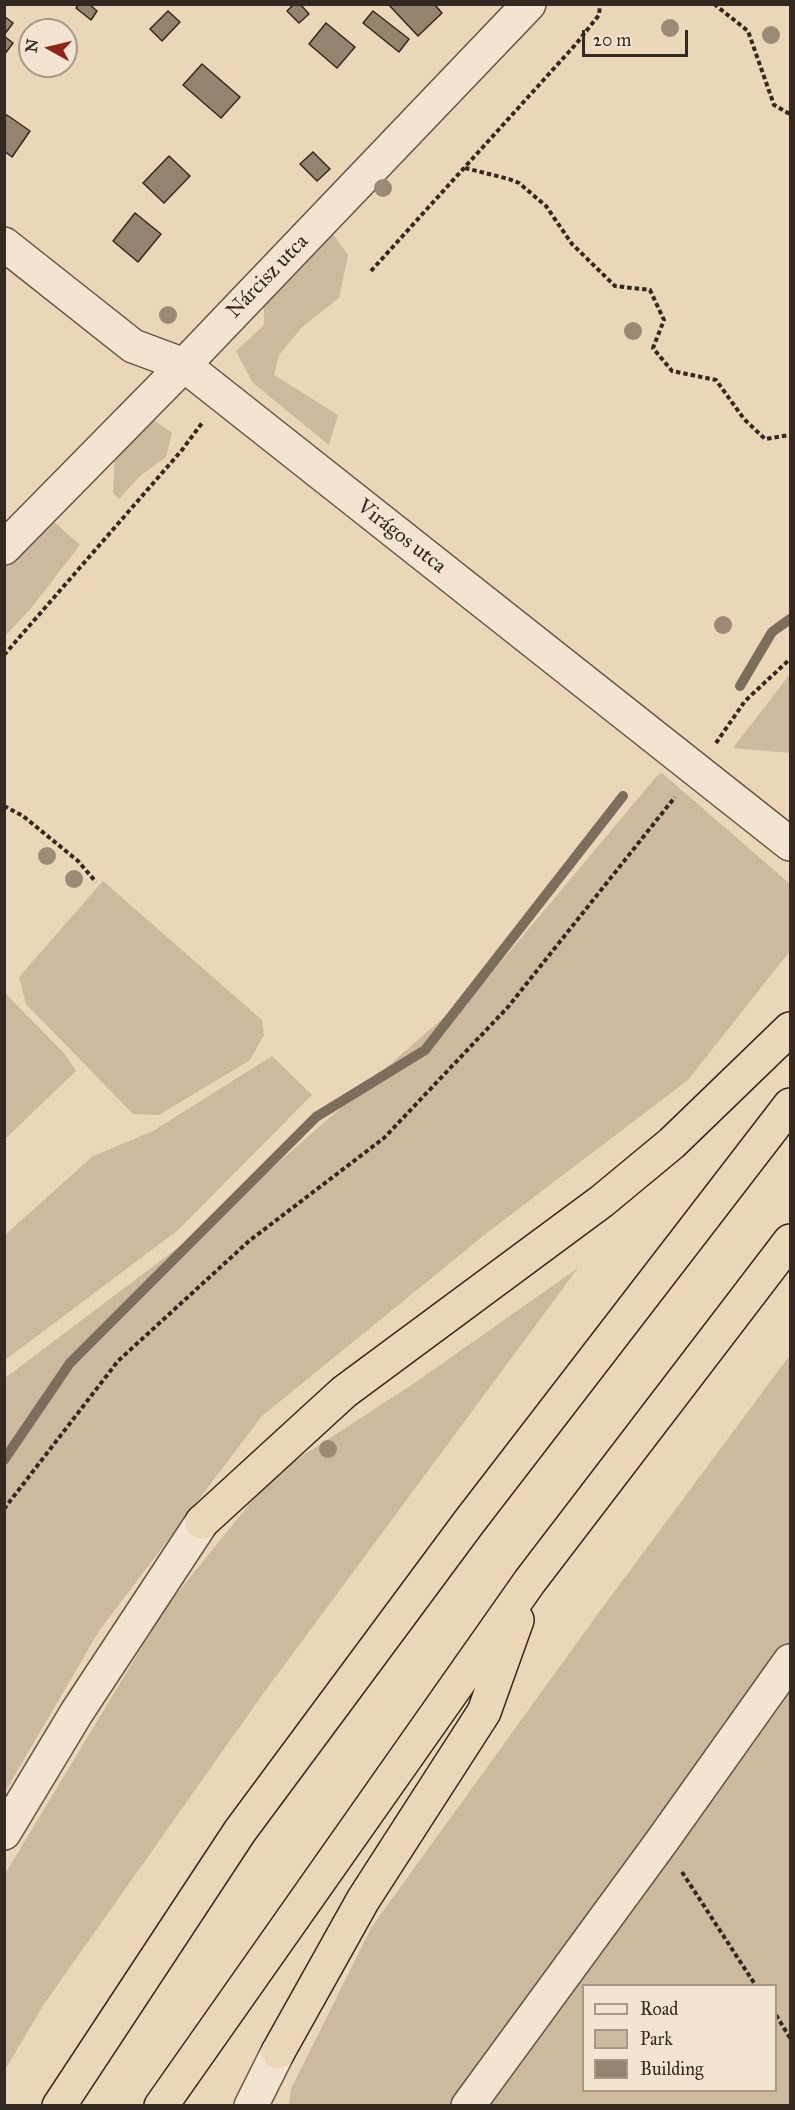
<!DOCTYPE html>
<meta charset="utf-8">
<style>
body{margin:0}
#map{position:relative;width:795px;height:2110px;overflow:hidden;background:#ebd6b7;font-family:"IM FELL Great Primer",serif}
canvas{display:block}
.frame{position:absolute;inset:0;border:6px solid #342921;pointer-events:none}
.legend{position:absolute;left:582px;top:1984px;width:195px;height:108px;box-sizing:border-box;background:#f2e4d0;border:2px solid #a6998a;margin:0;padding:8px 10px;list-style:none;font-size:18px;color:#342921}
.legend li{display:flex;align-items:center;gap:12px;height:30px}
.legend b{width:30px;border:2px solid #a6998a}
.north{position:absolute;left:18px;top:18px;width:60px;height:60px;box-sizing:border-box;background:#f2e4d0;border:2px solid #a6998a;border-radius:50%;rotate:278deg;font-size:16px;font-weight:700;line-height:24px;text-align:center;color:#342921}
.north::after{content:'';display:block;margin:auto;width:21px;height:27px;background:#8f2418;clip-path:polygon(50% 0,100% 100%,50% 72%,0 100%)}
.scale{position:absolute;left:582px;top:30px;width:106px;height:27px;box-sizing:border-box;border:3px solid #342921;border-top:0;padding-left:8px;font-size:18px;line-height:21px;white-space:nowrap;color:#342921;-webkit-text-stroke:4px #f2e4d0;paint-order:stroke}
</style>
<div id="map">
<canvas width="795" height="2110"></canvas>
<div class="frame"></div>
<ul class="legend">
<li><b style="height:8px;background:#f2e4d0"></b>Road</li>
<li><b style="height:16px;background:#ccb99e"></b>Park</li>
<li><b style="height:16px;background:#93836f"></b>Building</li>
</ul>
<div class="north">N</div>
<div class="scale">20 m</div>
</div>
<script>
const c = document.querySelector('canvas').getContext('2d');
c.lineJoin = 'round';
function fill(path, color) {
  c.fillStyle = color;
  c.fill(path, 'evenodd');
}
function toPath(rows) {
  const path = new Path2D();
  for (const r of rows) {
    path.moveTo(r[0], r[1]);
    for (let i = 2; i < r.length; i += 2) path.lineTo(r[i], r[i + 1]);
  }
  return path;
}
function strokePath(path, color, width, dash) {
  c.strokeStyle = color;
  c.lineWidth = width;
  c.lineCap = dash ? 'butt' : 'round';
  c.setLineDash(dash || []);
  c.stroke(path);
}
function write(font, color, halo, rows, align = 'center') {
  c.font = font + ' "IM FELL Great Primer",serif';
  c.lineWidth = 6;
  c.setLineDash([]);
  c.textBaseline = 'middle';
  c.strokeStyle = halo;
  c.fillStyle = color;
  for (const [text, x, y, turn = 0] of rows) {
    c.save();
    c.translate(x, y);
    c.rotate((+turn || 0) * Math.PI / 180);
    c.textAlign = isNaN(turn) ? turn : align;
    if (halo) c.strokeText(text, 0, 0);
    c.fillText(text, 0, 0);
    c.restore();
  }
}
fill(toPath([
 [331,231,348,255,339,298,302,327,279,355,274,375,338,415,329,445,253,383,236,351,264,325,264,305],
 [151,418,172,433,166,457,140,476,119,499,113,493,115,455],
 [52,520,80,545,32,607,5,636,5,565],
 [790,674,790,753,733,748],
 [662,773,790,884,790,951,688,1080,488,1232,262,1416,99,1631,5,1792,5,1378,204,1228,485,981,656,777],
 [103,881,262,1020,264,1035,250,1060,159,1115,133,1114,26,1004,19,977],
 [5,993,64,1053,76,1071,5,1139],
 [272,1056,312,1095,178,1230,5,1360,5,1235,93,1156,153,1131],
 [578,1268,260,1698,44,2004,5,2070,5,1874,166,1607,273,1475,413,1384],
 [790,1355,790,2105,289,2106,291,2089,371,1928,597,1615],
 [584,1986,776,1986,776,2090,584,2090]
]), '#ccb99e');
strokePath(toPath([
 [740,686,772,632,790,619],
 [4,1460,70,1363,316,1117,425,1050,623,796]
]), '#7d6d5c', 10);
const building = toPath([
 [79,4,89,4,97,11,91,20,76,8,79,4],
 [294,4,300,4,309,14,299,23,287,11,294,4],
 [388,4,434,4,442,13,418,36,388,4],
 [168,11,180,22,162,41,150,29,168,11],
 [373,11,409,39,399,52,363,23,373,11],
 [4,16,13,23,4,35,4,16],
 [326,23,355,47,337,68,309,44,326,23],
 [4,36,13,43,4,55,4,36],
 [202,64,240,97,221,118,183,85,202,64],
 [7,115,30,131,12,157,4,151,4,118,7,115],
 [313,152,330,169,317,181,300,164,313,152],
 [169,156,190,176,164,203,143,183,169,156],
 [135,213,161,234,138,262,113,241,135,213]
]);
fill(building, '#93836f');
strokePath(building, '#342921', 1.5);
const minor = toPath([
 [4,244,133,346,184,365,790,844],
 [4,548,184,365,529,4],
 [4,1833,77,1712,202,1522],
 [251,2106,278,2052],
 [468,2106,662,1841,790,1661]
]);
const highway = toPath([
 [202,1522,344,1392,602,1201,672,1143,790,1029],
 [278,2052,363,1900,484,1712,517,1620],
 [59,2106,240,1831,469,1522,790,1105],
 [161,2106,530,1581,790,1241]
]);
strokePath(minor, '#625446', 36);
strokePath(highway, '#342921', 36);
strokePath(toPath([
 [714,4,748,31,774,105,790,114],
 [465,168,509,179,519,183,546,206,572,244,615,286,650,290,664,320,653,348,672,371,716,380,744,419,765,439,790,435],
 [371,271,576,44,599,15,600,4],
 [4,655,182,450,202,423],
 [716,743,745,701,790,659],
 [4,806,23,816,78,861,96,882],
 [4,1509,118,1361,249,1241,384,1138,508,1007,675,797],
 [682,1872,756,1986],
 [776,2015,790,2038]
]), '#342921', 4, [4.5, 3]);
strokePath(minor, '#f2e4d0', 33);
strokePath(highway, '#ebd6b7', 33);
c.fillStyle = '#9b8b76';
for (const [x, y] of [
 [670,28],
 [771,35],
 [383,188],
 [168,315],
 [633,331],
 [723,625],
 [47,856],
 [74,879],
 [328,1449]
]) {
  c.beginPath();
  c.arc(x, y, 9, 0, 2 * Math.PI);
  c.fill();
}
write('21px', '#342921', '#f2e4d0', [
 ["Nárcisz utca",268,277,-46],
 ["Virágos utca",401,537,38]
]);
</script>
